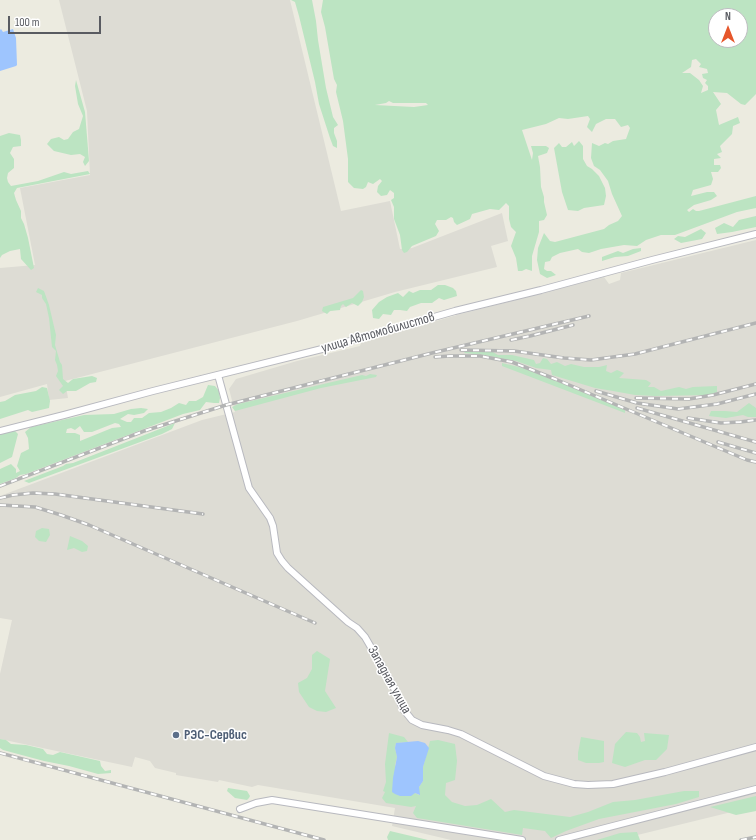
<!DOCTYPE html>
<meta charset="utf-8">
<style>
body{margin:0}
#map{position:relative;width:756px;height:840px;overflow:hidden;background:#ecebe0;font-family:"Sofia Sans Condensed",sans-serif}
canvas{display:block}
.north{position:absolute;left:708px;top:8px;width:40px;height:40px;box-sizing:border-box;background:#fff;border:1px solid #bdbdc0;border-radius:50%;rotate:0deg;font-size:11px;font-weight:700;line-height:16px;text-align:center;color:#595b61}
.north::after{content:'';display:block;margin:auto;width:14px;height:18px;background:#e6562b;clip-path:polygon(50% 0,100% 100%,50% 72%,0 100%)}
.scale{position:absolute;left:8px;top:16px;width:93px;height:18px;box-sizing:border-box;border:2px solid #595b61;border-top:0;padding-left:5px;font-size:12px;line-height:14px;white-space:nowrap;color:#595b61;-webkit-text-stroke:3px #fff;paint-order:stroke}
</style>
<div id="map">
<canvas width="756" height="840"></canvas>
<div class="north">N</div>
<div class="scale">100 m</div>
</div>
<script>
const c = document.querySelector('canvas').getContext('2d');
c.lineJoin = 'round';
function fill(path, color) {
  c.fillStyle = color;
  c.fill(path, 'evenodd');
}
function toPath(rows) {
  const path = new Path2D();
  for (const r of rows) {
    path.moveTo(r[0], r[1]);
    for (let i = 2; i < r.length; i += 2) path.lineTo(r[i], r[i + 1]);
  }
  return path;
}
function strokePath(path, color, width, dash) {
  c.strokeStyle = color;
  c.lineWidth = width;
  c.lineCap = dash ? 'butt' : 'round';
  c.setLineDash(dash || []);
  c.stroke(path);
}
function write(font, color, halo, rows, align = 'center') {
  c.font = font + ' "Sofia Sans Condensed",sans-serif';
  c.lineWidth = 3;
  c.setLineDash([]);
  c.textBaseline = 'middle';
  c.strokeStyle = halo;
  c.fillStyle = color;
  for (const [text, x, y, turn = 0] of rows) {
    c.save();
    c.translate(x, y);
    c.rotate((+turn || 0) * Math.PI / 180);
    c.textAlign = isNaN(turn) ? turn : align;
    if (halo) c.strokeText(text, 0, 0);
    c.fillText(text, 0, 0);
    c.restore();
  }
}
fill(toPath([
 [59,0,290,0,341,211,390,201,400,249,412,248,502,213,508,241,491,246,497,267,395,292,297,321,65,381,68,398,49,400,47,384,0,397,0,268,35,265,20,188,90,175,87,111],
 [756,240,756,806,617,840,451,840,392,826,395,808,258,785,252,787,219,780,218,782,176,775,176,773,155,768,150,761,135,757,132,767,0,739,0,674,12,620,0,618,0,496,202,420,235,412,229,389,236,379,297,361,360,346,361,343,457,315,604,277,609,284,620,280,621,273]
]), '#dddcd4');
fill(toPath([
 [291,0,312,0,316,21,318,40,326,88,333,117,338,125,334,128,334,133,337,141,337,148,333,146,330,138,319,104,315,82,299,16,295,2],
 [323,0,756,0,756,94,745,105,741,104,727,93,713,92,721,104,716,110,719,125,738,117,740,123,733,126,732,134,720,146,722,152,717,154,721,158,714,159,714,165,720,165,721,168,718,172,711,172,713,179,711,185,693,190,691,196,707,192,714,192,717,196,711,200,694,205,687,210,689,212,693,209,696,211,699,211,756,196,756,208,737,212,675,235,661,235,646,240,637,246,624,245,601,249,589,253,582,252,578,249,560,253,552,257,550,261,545,262,544,269,547,271,551,271,556,275,547,278,540,274,537,260,538,248,544,233,550,241,555,242,604,229,609,225,618,221,622,216,612,194,608,181,600,170,594,166,591,158,592,143,599,146,605,143,608,144,613,141,626,139,630,128,628,125,621,127,615,119,606,119,596,124,592,132,587,127,590,119,588,116,568,119,559,118,546,124,522,130,532,160,533,153,531,146,546,146,549,148,547,153,538,156,540,167,541,187,544,197,544,202,547,215,544,220,539,221,539,232,532,256,532,271,526,269,522,271,518,271,516,258,511,246,516,232,511,227,509,219,509,206,506,203,499,210,490,209,472,214,470,219,457,225,454,222,453,218,451,217,446,220,437,220,435,224,439,231,436,236,412,246,407,252,404,253,402,250,400,235,394,219,394,207,391,200,394,198,394,193,390,190,387,195,381,196,377,192,378,186,382,181,380,179,373,184,368,182,366,187,363,189,354,188,348,182,348,159,343,121,336,92,337,85,334,79,325,27,321,12],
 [716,16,740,16,740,40,716,40],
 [696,59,701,64,699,67,707,69,708,73,702,74,703,78,707,80,705,83,708,86,708,90,701,93,703,86,699,80,690,73,682,73,691,67,692,60],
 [389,101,393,103,426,103,428,105,414,107,375,105,386,103],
 [76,80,85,112,89,161,85,166,83,162,85,157,80,154,71,155,54,151,47,144,51,139,59,137,64,140,68,139,73,132,79,129,83,116,78,104,75,86],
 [9,133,20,135,21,140,21,146,13,147,10,153,14,159,14,168,8,173,7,178,8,182,11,186,38,181,64,172,71,174,88,171,90,174,17,188,14,193,16,200,21,211,21,218,24,224,28,238,34,268,31,270,21,259,20,249,10,251,2,255,0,258,0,136],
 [579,141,583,146,583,159,587,166,592,169,599,176,605,188,606,196,604,205,584,208,578,211,568,210,562,192,554,148,559,143,562,147,566,147,572,142,574,146],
 [756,216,756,227,732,232,717,234,715,228,724,223,733,227,739,220],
 [701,229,706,233,702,239,681,243,674,239,678,236,685,237],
 [641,248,641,251,628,256,615,257,602,261,602,257,618,251,623,253,633,249],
 [438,285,445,285,453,288,456,291,457,296,444,300,439,298,432,303,421,303,410,307,407,311,400,310,394,310,391,315,383,314,379,319,373,318,372,310,379,302,387,297,398,293,403,297,409,291,413,293,420,290,431,290],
 [38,288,44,291,49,305,56,335,55,345,60,362,62,365,63,379,68,383,73,379,92,376,97,378,96,382,90,383,76,391,67,391,63,394,59,390,63,386,56,376,58,371,57,365,55,360,56,351,52,347,49,318,46,304,42,298,42,295,36,292],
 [361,290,363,291,364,297,362,302,358,306,352,303,346,307,343,304,341,306,340,310,330,311,327,314,322,311,323,307,353,298],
 [466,351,491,351,498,355,512,355,534,360,536,364,540,363,543,358,547,359,551,364,557,362,565,366,571,364,584,367,599,367,607,365,606,371,611,373,617,370,624,373,619,378,646,380,651,383,648,387,654,387,661,391,679,387,686,389,693,387,717,386,717,392,710,395,655,396,635,395,613,391,595,388,552,375,551,370,536,368,516,361,485,355,464,353],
 [502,363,523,368,566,385,625,410,625,413,502,366],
 [370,374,377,375,376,377,321,388,235,411,232,407,238,404,362,375,366,376],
 [208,385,215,386,219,391,220,398,219,403,214,403,206,402,200,410,183,414,26,474,20,475,16,478,0,484,0,469,11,464,16,469,16,473,20,471,17,466,21,453,29,449,28,438,25,432,31,427,84,415,114,414,131,409,141,408,148,409,144,413,134,415,128,414,120,419,127,422,131,422,134,418,142,418,149,413,161,412,171,408,179,403,186,405,189,401,196,401,203,397],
 [115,423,119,424,121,427,112,428,80,441,80,435,75,433,66,433,67,429,71,428,75,430,80,426,84,432,92,432],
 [42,387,47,388,50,401,49,408,32,412,28,410,0,419,0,402,5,401,15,395,36,391],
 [749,403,756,408,756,417,748,417,743,415,726,418,709,416,711,411,725,411,737,412],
 [175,423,172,429,162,434,29,483,24,481,63,466,66,464,73,463],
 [14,430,18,434,12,457,0,463,0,434],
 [42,528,49,529,50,535,46,542,39,541,35,537,36,531],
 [70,536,82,541,88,546,87,551,82,552,74,548,67,550],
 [317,651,330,659,325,691,336,708,326,712,317,711,309,707,299,692,298,683,307,678,312,669,312,655],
 [626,732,637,733,640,737,641,742,645,741,644,733,669,735,667,749,656,760,645,760,625,767,612,763,615,744],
 [389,733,404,737,408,742,396,743,395,748,397,757,395,765,415,793,419,795,419,787,423,781,423,767,430,741,438,740,455,744,457,761,455,780,446,783,445,795,452,802,465,806,477,805,491,799,505,812,514,810,570,817,588,812,613,802,635,800,684,791,699,791,699,797,676,804,599,819,566,831,551,838,545,831,523,828,522,835,417,818,413,813,416,806,411,807,386,803,382,798,385,792,383,791,386,782,385,764],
 [581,737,604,741,604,762,599,763,586,763,578,760,578,753],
 [0,739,6,740,11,744,26,745,43,749,47,754,53,755,60,752,100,761,101,766,105,771,111,770,111,773,98,774,69,766,44,761,3,750,0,748],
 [228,788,247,791,250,796,249,798,247,800,235,798,227,791],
 [756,796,756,811,736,815,710,807],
 [390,831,428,840,388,840,387,837],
 [637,832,640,840,597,840,620,833]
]), '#bce4c2');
fill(toPath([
 [1,29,3,32,13,29,16,38,17,65,16,66,0,71,0,30],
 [418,741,425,743,429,748,423,767,423,781,419,787,420,795,415,793,411,796,400,796,395,794,392,792,393,778,397,757,395,748,396,743]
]), '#9ec5fe');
const minor = toPath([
 [218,375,249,488,270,518,273,526,277,553,282,561,288,568,348,622,357,628,365,637,383,668,395,690,403,709,412,720,422,725,448,730,461,734,544,776,574,784,588,785,613,784,665,772,756,747],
 [0,431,64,415,153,391,322,349,455,311,541,290,652,260,756,234],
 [240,809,256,803,272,800,522,840],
 [559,840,756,789]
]);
strokePath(minor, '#b8b9bf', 8);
strokePath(minor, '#fff', 6);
const rail = toPath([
 [511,340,530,336,573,325],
 [461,350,514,351,564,358,591,360,635,354,756,323],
 [435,357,450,356,480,356,512,362,555,379,747,460,756,462],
 [596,391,637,403,678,409,717,404,756,394],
 [636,398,689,399,713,395,756,384],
 [637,408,756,442],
 [688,418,721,423,740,422,756,420],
 [718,442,756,453],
 [0,486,144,431,226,405,432,353,589,316],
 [0,498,13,495,33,493,55,494,203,514],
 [0,505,35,507,61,515,89,525,315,623],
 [0,753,324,840],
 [741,840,756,837]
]);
strokePath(rail, '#b3b4b4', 3.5);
strokePath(rail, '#fff', 2, [6]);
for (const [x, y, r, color] of [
 [176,735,4,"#5c6f8a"]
]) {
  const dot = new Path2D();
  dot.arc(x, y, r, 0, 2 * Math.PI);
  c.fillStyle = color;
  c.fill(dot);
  strokePath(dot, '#fff', 1.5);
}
write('14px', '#595b61', '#fff', [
 ["улица Автомобилистов",378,333,-16],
 ["Западная улица",389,680,61]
]);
write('bold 14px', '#4e5e75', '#fff', [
 ["РЭС-Сервис",184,735]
], 'left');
</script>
